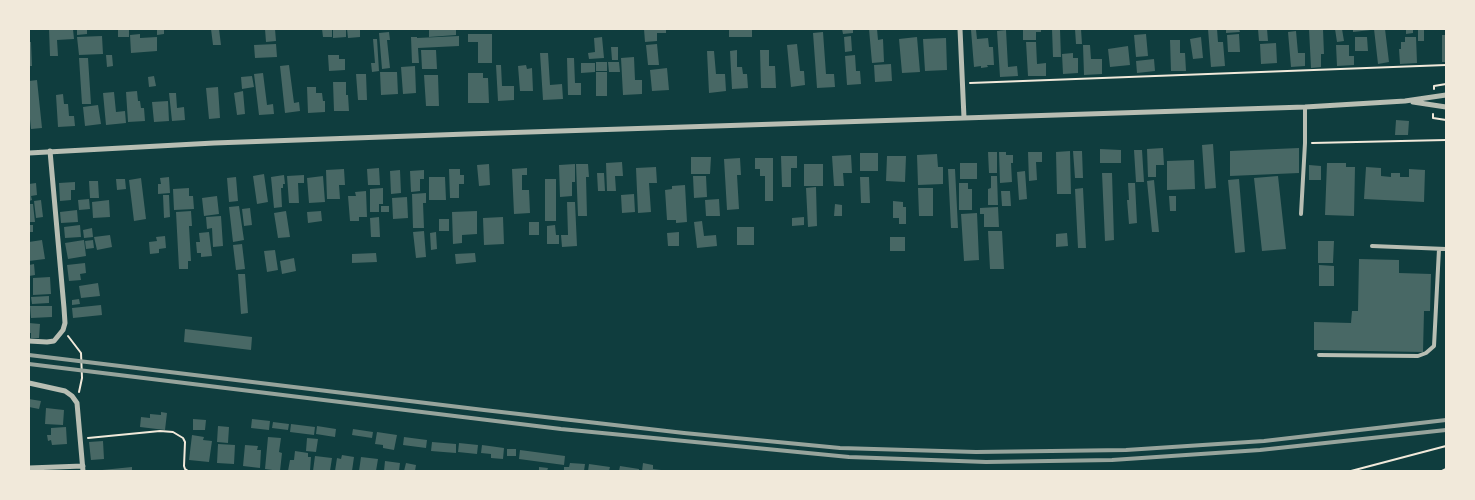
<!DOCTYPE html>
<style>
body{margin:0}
#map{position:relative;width:1475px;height:500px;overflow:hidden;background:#0f3d3e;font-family:"PT Sans Narrow",sans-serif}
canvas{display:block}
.frame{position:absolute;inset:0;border:30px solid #f1e9da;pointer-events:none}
</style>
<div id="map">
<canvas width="1475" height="500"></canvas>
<div class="frame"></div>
</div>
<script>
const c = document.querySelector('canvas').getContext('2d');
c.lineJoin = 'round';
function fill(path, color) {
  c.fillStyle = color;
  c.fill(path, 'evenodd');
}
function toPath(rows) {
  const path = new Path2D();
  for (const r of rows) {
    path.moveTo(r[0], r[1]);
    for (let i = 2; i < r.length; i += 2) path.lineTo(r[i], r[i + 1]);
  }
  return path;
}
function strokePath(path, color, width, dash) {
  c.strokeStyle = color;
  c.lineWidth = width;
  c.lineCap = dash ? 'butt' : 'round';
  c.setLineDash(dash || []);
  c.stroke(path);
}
fill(toPath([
 [49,29,73,29,74,39,57,40,58,56,50,56],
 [77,29,87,29,87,34,77,35],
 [118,29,129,29,129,37,118,37],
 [157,29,164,29,164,34,157,35],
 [211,29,219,29,221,45,213,45],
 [265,29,275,29,276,41,266,42],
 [322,29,332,29,332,37,323,37],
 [346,29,346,37,333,38,333,30],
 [347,29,360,29,360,37,348,38],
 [429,29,456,29,456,35,429,37],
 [644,29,666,29,666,33,657,33,657,41,645,42],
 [729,29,752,29,752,37,729,37],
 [842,29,853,29,853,33,843,34],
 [869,29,877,29,878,40,883,39,884,62,872,63],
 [1023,29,1041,29,1041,32,1036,32,1036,40,1023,40],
 [1052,29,1060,29,1061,57,1053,57],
 [1075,29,1081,29,1082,44,1076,44],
 [1208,29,1217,29,1218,42,1223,42,1225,66,1211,67],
 [1226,29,1239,29,1240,32,1226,33],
 [1258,29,1267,29,1268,41,1259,41],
 [1309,29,1323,29,1324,54,1321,54,1321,67,1311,68],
 [1335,29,1342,29,1344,41,1337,42],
 [1353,29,1371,29,1371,30,1353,32],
 [1374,29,1385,29,1389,62,1378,64],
 [1406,29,1413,29,1413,33,1406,34],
 [1418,29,1424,29,1424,41,1418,41],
 [971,30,976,30,977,39,988,38,989,47,993,47,994,65,987,65,988,67,981,68,981,66,974,67],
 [1006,30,1008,67,1017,66,1018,76,1000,77,997,31],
 [1296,31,1298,53,1305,53,1305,66,1291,67,1288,32],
 [389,32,390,40,387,40,390,68,382,69,379,33],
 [823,32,826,74,834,74,835,87,817,88,813,33],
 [140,34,140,38,157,37,157,51,131,53,130,35],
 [468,34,492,34,492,63,478,63,478,42,468,42],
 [1146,34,1148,56,1136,57,1134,35],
 [1239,34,1240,52,1228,52,1227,35],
 [1442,35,1446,35,1446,62,1442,62],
 [102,36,103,54,79,55,77,37],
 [459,36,459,46,418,48,419,63,412,63,411,37,417,37,417,38],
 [851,36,852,51,845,52,844,37],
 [602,37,604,58,589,59,588,53,595,52,594,38],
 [917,37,920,72,902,73,899,39],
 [1201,37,1203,58,1193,59,1190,39],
 [1355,37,1367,37,1368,51,1355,51],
 [1405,37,1416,37,1417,63,1400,64,1399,49,1401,49,1401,42,1405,42],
 [946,38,947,70,925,71,923,39],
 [373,39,377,39,379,71,372,72,371,63,375,63],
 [1170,40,1180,40,1180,53,1185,53,1186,71,1171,71],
 [29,42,31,42,32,66,29,66],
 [1026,42,1036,42,1037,64,1046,63,1046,76,1028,76],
 [1276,43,1277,63,1261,64,1260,44],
 [276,44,277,57,255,58,254,45],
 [657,44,659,65,648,65,646,45],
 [797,44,800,71,804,71,805,85,791,87,787,45],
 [1083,45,1090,45,1091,59,1102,59,1102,74,1084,75],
 [1336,45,1349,45,1349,56,1354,56,1354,65,1337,66],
 [1128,46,1130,65,1110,67,1108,49],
 [611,47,618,47,618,60,612,60],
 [421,50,436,50,437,69,422,69],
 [737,50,737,67,742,67,743,74,747,74,748,88,732,89,730,51],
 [760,50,769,50,769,66,775,66,776,88,761,88],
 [707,51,714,51,716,74,725,74,726,91,709,93],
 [540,53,548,53,550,85,562,84,563,99,543,100],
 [1073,53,1073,58,1078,58,1078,73,1063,74,1062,54],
 [106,55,112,55,113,66,107,67],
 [328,55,339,55,339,59,345,59,345,70,329,71],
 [855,55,856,71,860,71,861,84,847,85,845,56],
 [634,57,635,80,642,80,642,94,623,95,621,58],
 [79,58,88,58,91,104,82,104],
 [567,58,574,58,575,83,581,83,581,95,568,95],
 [1154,59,1155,71,1137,73,1136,61],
 [596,62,607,62,607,71,596,71],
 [608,62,619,62,620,72,609,72],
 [581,63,595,63,595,72,581,73],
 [891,64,892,81,875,82,874,65],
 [289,65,294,103,299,102,300,111,285,113,280,66],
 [496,65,501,65,502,86,514,86,514,100,498,101],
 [526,65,527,69,532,68,533,91,520,91,518,66],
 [415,66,416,93,403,94,401,67],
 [667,68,669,90,652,91,650,70],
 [380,72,397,72,398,94,381,95],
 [596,72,607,72,607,96,596,96],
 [263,73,267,105,273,104,274,114,259,115,254,74],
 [468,73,483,73,483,78,488,78,489,103,468,103],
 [356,74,366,74,367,100,358,100],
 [424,75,438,75,439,106,426,106],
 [154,76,156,86,149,87,148,77],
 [252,76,254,87,242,89,241,77],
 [37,80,42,128,31,129,29,110,29,81],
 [333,82,346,82,346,95,348,95,349,111,334,111],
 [218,87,220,118,209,119,206,88],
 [307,87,316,87,316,93,322,93,323,101,325,101,325,112,308,113],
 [137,91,138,101,140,101,141,108,144,108,145,121,128,122,126,92],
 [243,91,245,114,237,115,234,93],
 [114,92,116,112,125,111,126,123,106,125,103,93],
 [169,93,176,93,177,108,184,107,185,120,172,121],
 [63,94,64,104,68,104,69,116,74,116,75,126,58,127,56,95],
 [168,101,169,121,154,122,152,102],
 [98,105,101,124,85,126,83,107],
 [1396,120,1409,121,1408,135,1395,135],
 [1213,144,1216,188,1205,189,1202,145],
 [1163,148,1164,165,1156,165,1156,177,1148,177,1147,149],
 [1299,148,1299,173,1230,176,1230,151],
 [1100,149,1121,150,1121,163,1100,163],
 [1134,150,1142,150,1144,182,1136,182],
 [1070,151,1071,194,1057,194,1056,152],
 [1073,151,1082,151,1083,178,1075,178],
 [988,152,997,152,997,173,989,173],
 [999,152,1006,152,1006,155,1013,155,1013,163,1011,163,1012,182,1000,183],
 [1028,152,1042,152,1042,162,1036,162,1037,180,1029,181],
 [860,153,878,153,878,171,860,171],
 [937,154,938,167,943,167,943,184,918,185,917,155],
 [851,155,852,173,843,173,844,186,834,186,832,156],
 [781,156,797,156,797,168,791,168,791,187,782,187],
 [887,156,906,156,905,182,886,181],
 [691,157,711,157,710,174,691,174],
 [740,158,741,175,737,175,739,209,727,210,724,159],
 [755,158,773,158,773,201,765,201,765,176,760,176,760,169,755,169],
 [1194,160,1195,189,1167,190,1167,161],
 [622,162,623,176,615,176,616,191,607,191,606,163],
 [960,163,977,163,977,179,960,179],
 [1327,163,1346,163,1346,167,1355,167,1354,216,1325,215],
 [489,164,490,185,479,186,477,165],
 [575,164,575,182,572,182,572,196,560,197,559,165],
 [576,164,588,164,589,177,586,177,587,216,578,216],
 [804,164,823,164,823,186,804,186],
 [1309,165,1321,166,1321,180,1309,180],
 [656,167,657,183,649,183,651,212,638,213,636,168],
 [1366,167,1381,168,1381,176,1391,177,1391,173,1400,173,1400,177,1409,177,1409,169,1425,170,1424,202,1364,199],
 [379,168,380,185,368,185,367,169],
 [527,168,527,175,522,175,522,190,529,190,530,213,514,214,512,169],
 [344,169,345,185,339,185,340,199,327,199,326,170],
 [449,169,460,169,460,175,464,175,464,184,459,184,459,198,450,198],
 [948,169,955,169,958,228,951,228],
 [400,170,401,193,391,194,390,171],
 [424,170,424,179,420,179,420,191,411,192,410,171],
 [1025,171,1027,199,1019,200,1017,172],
 [597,173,604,173,605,191,598,191],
 [1102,173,1112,173,1114,240,1105,241],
 [264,174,268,202,257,204,253,176],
 [284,175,285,184,283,184,283,188,281,188,282,207,274,208,271,177],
 [304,175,304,183,298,183,299,203,289,203,287,176],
 [323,176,325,202,309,203,307,178],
 [693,176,706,176,707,197,694,198],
 [991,176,997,176,998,205,988,205,988,189,991,188],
 [1278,176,1286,249,1262,251,1254,178],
 [169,177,170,193,158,194,158,184,161,184,160,178],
 [236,177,238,201,229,202,227,178],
 [429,177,445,177,446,200,429,200],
 [860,177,869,177,870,203,861,203],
 [141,178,146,219,134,221,129,180],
 [116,179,125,179,126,189,117,190],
 [545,179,556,179,556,221,545,221],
 [1239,179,1245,252,1235,253,1228,180],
 [1154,180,1159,232,1152,232,1147,181],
 [89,181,98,181,99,198,90,198],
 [75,182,75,190,71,190,71,200,60,201,59,183],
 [36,183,37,195,31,196,32,200,29,201,29,184],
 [959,183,968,183,968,189,972,189,972,210,959,210],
 [1128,183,1135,183,1137,223,1129,224,1127,200,1129,200],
 [685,185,687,222,676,223,676,220,667,220,665,190,672,189,672,186],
 [816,187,817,226,808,227,806,188],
 [189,188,189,196,193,196,194,209,174,210,173,189],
 [383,188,383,204,379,204,379,212,370,212,370,189],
 [918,188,933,188,933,216,919,216],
 [1083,188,1086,248,1078,248,1075,189],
 [366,191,367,217,359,217,359,221,350,221,348,196,356,196,355,192],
 [1001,191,1010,191,1011,206,1002,206],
 [426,193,426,203,423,203,424,228,413,228,412,194],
 [634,194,635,212,622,213,621,195],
 [163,195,169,195,170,217,164,218],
 [217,196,219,214,204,216,202,198],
 [1169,196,1176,196,1176,211,1170,211],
 [407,197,408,218,393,219,392,198],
 [89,199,90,209,79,210,78,200],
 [719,199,720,216,706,216,705,200],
 [41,200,43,217,36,218,34,201],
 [109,200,110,217,93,218,92,202],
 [893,201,903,202,903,207,906,207,906,224,899,224,899,218,893,218],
 [567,202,575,202,577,246,562,247,561,235,568,235],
 [29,204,33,204,35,222,29,222],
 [835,204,842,205,842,216,834,216],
 [239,206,244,240,233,242,229,207],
 [381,206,389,206,389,212,381,212],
 [998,207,999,227,984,227,984,214,980,214,980,208],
 [250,208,252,225,244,226,242,209],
 [77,210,78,222,61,223,60,212],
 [191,211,192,226,189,226,191,261,188,261,188,269,179,269,176,212],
 [286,211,290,237,278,238,274,213],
 [321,211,322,221,308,223,307,212],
 [477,211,477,234,462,235,462,243,453,244,452,212],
 [977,213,979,260,964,261,961,214],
 [221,216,223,246,213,247,212,228,207,229,206,217],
 [379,217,380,237,371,237,370,218],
 [503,217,504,244,484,245,483,218],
 [804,217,804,225,792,226,792,218],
 [439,219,449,219,449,231,439,231],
 [702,221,704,236,716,235,717,246,697,248,694,222],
 [529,222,539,222,539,235,529,235],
 [29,225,33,225,33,232,29,232],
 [80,225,81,237,65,238,64,227],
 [555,225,556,235,559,235,559,244,547,244,547,226],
 [737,227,754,227,754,245,737,245],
 [92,228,93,237,84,238,83,230],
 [424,231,426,257,416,258,413,232],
 [988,231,1002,231,1004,269,990,269],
 [209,232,212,256,201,257,201,253,197,253,196,242,200,242,199,233],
 [436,232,437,249,431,250,430,233],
 [679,232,679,246,668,246,667,233],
 [1067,233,1068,246,1056,247,1056,234],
 [110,235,112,247,97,250,94,237],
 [165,236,166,248,159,249,159,253,150,254,149,242,157,241,156,237],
 [890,237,905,237,905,251,890,251],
 [42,240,45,259,29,261,29,242],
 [84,240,86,256,68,259,65,243],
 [93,240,94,248,86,249,85,241],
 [1318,241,1334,241,1333,263,1318,263],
 [242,244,245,269,236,270,233,245],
 [275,250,278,270,267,272,264,251],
 [376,253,377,262,352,263,352,254],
 [475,253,476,262,456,264,455,254],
 [294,258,296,271,282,274,280,261],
 [1359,259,1399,260,1399,273,1431,274,1430,311,1424,311,1423,352,1314,350,1314,322,1351,323,1352,311,1358,311],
 [85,263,86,273,80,274,81,280,69,281,67,265],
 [34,264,35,275,29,276,29,265],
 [1319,265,1334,266,1334,286,1319,286],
 [238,274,245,274,248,313,241,314],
 [50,277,51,294,33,295,33,278],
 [98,283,100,296,81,298,79,286],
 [49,296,49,303,32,304,31,297],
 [79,299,80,304,72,305,72,300],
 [101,305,102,315,73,318,72,308],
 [30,306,52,306,52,317,31,318],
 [29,323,40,324,39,338,31,338,31,333,29,333],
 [185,329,252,337,251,350,184,342],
 [29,399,41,401,39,409,29,407],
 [46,408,64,410,63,425,45,424],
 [161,412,167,413,165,430,140,427,141,417,150,418,150,414,161,415],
 [193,419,206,420,205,430,193,430],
 [252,419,270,421,269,430,251,428],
 [273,422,289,424,288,430,272,428],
 [291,424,315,427,314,435,290,432],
 [218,426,229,427,228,443,217,442],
 [317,426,336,429,335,437,316,434],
 [66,427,67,444,52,445,51,440,48,441,47,435,51,435,51,428],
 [353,429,373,432,372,438,352,435],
 [377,432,397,435,394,450,383,448,383,445,375,444],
 [192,435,204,437,203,440,212,441,209,462,189,460],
 [268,437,281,438,279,452,282,453,280,471,265,469],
 [404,437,427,440,426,448,403,445],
 [307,438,318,439,316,452,306,451],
 [103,441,104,459,91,460,89,442],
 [432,442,456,444,456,453,431,451],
 [459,443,478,445,477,454,458,452],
 [218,444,235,445,234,464,217,463],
 [245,445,258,446,257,450,261,450,260,468,243,466],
 [482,445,504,448,503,459,491,458,491,454,481,453],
 [507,449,516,449,516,456,507,456],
 [520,450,565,456,564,465,519,459],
 [295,451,308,453,308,457,311,457,310,471,288,471,290,460,294,460],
 [342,455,354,457,352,471,335,471,337,458,341,459],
 [315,456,332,458,330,471,313,471],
 [361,457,378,459,376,471,359,471],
 [385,461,400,463,399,471,384,471],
 [406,463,416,465,415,471,404,471],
 [570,463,585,464,584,471,564,471,564,467,569,467],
 [643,463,653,465,653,469,661,470,661,471,642,471],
 [589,464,610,467,609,471,588,471],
 [620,466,639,469,639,471,619,471],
 [132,467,132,471,102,471,102,470],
 [539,467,548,468,547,471,539,471]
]), '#486865');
strokePath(toPath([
 [970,83,1446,65],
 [1434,89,1434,86,1446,84],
 [1433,114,1433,118,1446,120],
 [1312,143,1446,140],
 [68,336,81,353,82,378,79,392],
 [88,438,160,431,173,432,183,438,185,442,184,466,185,469,188,471],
 [1351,471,1446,446],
 [1442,471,1446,469]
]), '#f1e9da', 2);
strokePath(toPath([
 [1301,214,1305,143,1305,107],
 [1372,246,1446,249],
 [1319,355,1418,356,1426,353,1434,346,1439,249]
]), '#b8beb3', 4);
strokePath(toPath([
 [960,29,964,118],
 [1413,102,1446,107],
 [29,153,214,143,467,134,1305,107,1405,101,1446,95],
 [29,341,47,342,54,341,63,330,65,323,64,308,50,151],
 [29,383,65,391,72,396,77,403,83,471],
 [29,468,83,466]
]), '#b8beb3', 5);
strokePath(toPath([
 [29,355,484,410,684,433,840,448,976,452,1126,450,1264,441,1446,420],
 [29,364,561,429,849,457,986,462,1112,460,1260,450,1446,430]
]), '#97a49c', 4);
</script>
